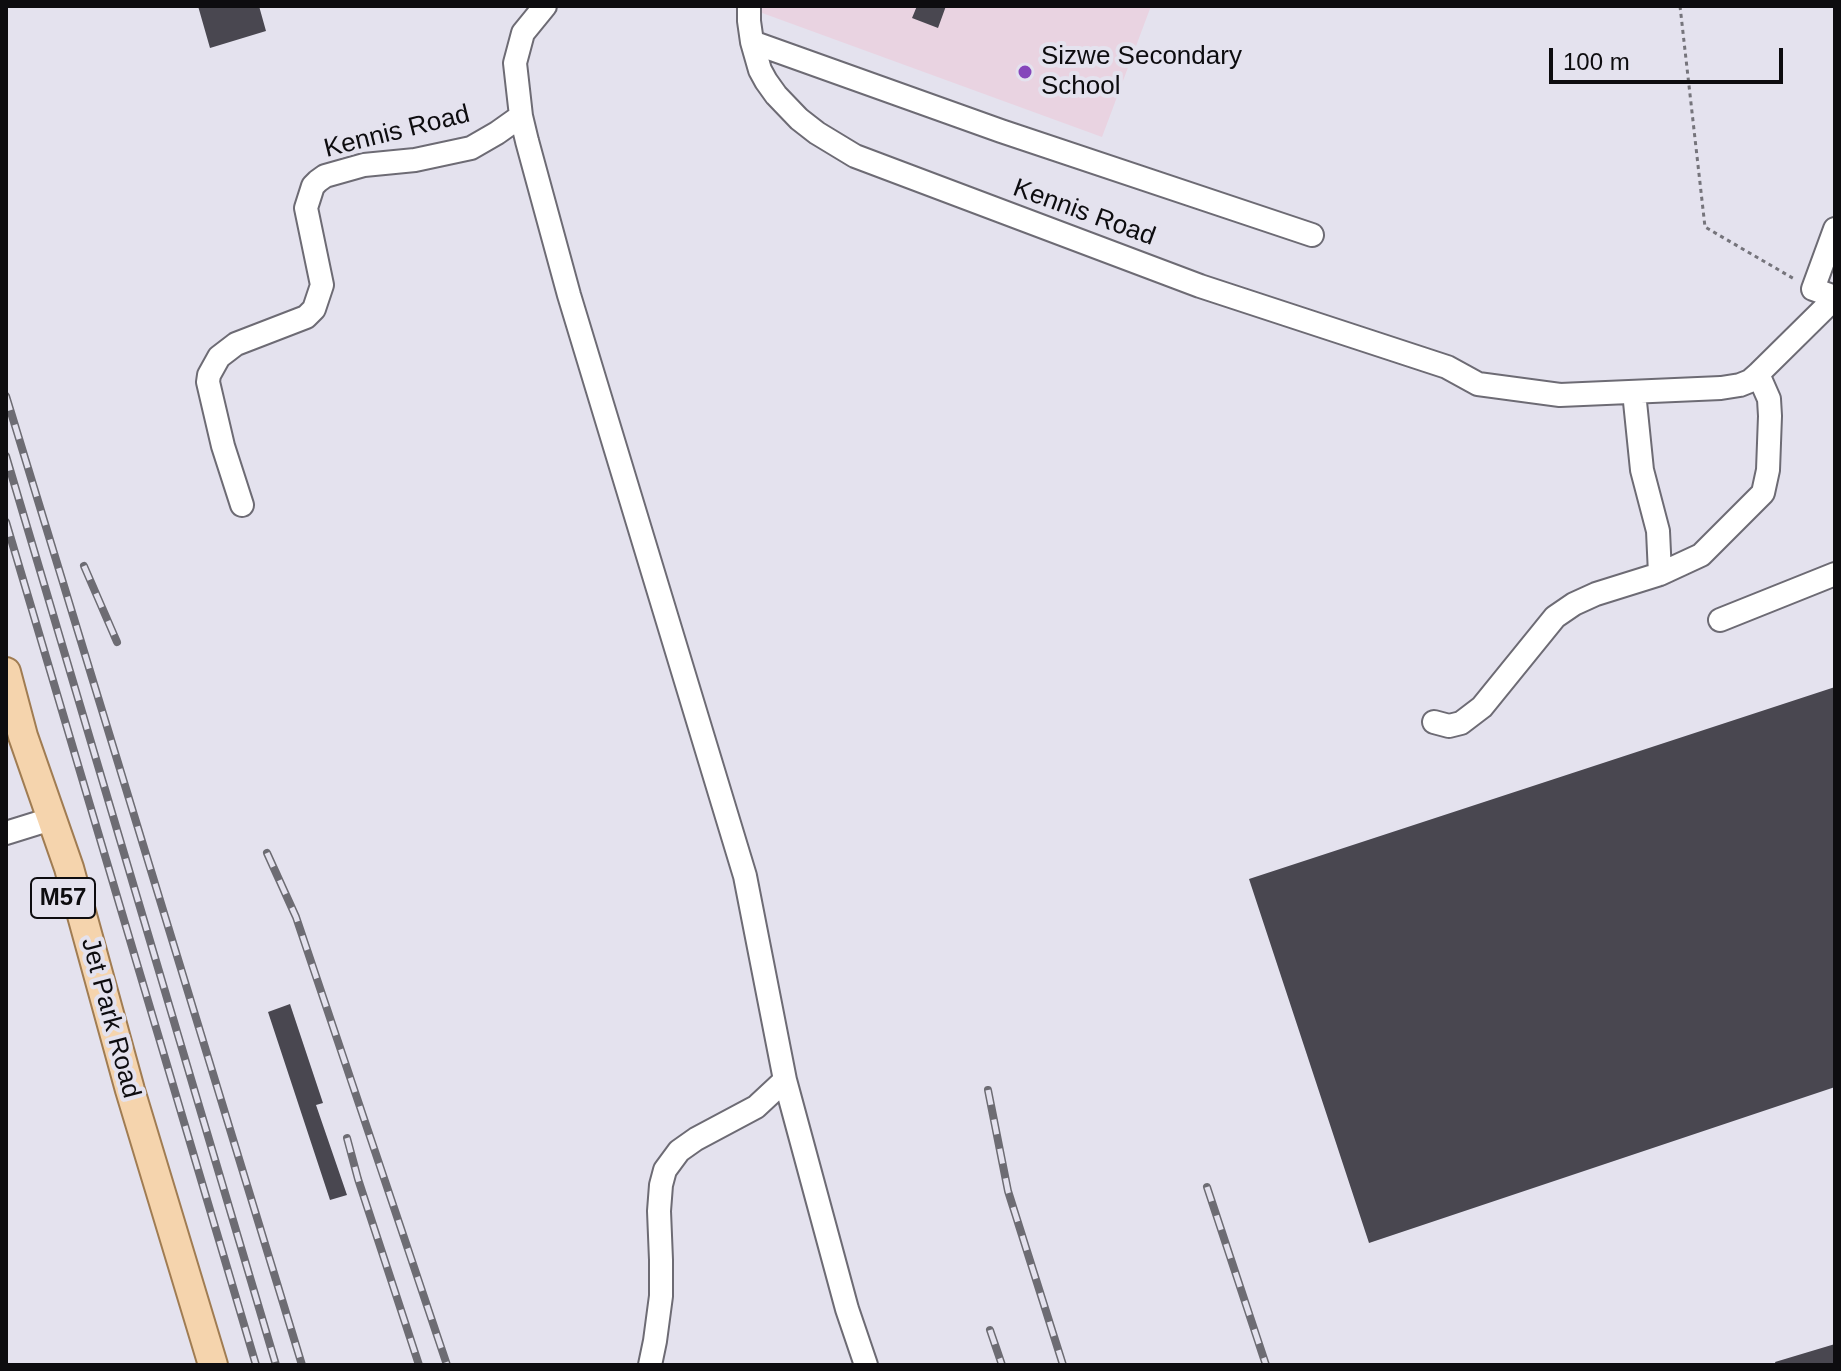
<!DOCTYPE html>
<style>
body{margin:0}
#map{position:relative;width:1841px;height:1371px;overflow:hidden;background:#e4e2ee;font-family:Arial,sans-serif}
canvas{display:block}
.frame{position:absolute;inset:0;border:8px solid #0d0c0f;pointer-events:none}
.scale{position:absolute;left:1549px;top:48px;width:234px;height:36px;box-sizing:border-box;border:4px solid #0d0c0f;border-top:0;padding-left:10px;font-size:24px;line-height:28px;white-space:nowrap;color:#0d0c0f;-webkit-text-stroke:6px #e4e2ee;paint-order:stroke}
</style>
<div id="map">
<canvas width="1841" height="1371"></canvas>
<div class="frame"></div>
<div class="scale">100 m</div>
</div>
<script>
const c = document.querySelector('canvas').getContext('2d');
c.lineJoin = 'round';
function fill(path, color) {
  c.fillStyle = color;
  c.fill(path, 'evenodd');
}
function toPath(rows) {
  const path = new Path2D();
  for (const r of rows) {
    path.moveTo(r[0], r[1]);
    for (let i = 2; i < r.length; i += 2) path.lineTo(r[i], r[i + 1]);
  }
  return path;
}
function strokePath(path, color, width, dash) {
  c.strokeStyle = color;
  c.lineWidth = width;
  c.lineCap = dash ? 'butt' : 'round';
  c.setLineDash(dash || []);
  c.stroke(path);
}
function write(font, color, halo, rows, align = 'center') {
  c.font = font + ' Arial,sans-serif';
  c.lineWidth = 8;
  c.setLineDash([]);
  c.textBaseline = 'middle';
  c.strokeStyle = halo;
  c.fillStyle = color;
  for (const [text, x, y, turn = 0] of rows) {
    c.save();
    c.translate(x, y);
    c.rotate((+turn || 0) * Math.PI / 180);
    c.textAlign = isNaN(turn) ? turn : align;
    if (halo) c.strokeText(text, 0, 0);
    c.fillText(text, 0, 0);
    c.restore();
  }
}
fill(toPath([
 [755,6,1151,6,1102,137,754,10]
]), '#e9d3e1');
fill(toPath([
 [198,6,259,6,266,31,210,48],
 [917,6,946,6,938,28,912,18],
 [1835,687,1835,1087,1369,1243,1249,879],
 [290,1004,323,1103,316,1105,347,1195,330,1200,268,1012],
 [1835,1344,1835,1365,1776,1365,1775,1362]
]), '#494750');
const minor = toPath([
 [545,6,523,33,515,63,521,116,527,141,569,295,745,876,785,1080,847,1309,866,1365],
 [749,6,749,21,752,42,760,70,766,81,776,95,799,119,817,133,855,156,1200,286,1447,367,1478,384,1560,395,1721,388,1740,385,1750,381,1758,374,1835,298],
 [752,42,1001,131,1312,235],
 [1835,229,1813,289,1835,297],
 [1634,392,1642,470,1658,531,1660,574],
 [242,505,223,446,208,382,209,375,219,357,236,344,306,317,314,309,322,285,306,208,313,186,318,181,325,176,364,165,415,160,471,148,497,133,521,116],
 [1720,620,1835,574],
 [1434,722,1449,726,1461,723,1482,707,1555,617,1574,604,1596,594,1660,574,1701,555,1763,493,1768,470,1770,416,1769,399,1758,374],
 [6,833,51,819],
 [650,1365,655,1341,661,1296,661,1260,659,1211,661,1185,665,1170,679,1151,696,1139,756,1107,785,1080]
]);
const major = toPath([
 [6,672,23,736,69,868,130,1090,213,1365]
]);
strokePath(minor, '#6d6b74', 26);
strokePath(major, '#a07c52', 32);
strokePath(toPath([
 [1680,6,1705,227,1796,280]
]), '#75747b', 3, [4, 4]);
strokePath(minor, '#fff', 22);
strokePath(major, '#f5d4ad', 28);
const rail = toPath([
 [6,396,302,1365],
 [6,456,276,1365],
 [6,522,256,1365],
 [84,566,117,642],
 [267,853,296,917,447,1365],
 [988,1090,1008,1191,1063,1365],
 [347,1138,358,1179,419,1365],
 [1207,1187,1266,1365],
 [990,1330,1002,1365]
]);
strokePath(rail, '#6d6c73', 8);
strokePath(rail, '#e4e2ee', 5, [15]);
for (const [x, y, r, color] of [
 [1025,72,8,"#8546bb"]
]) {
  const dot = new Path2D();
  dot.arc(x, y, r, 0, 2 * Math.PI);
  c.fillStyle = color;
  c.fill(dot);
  strokePath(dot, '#e4e2ee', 3);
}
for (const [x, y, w] of [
 [63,898,64]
]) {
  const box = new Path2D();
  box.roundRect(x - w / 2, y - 20, w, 40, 6);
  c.fillStyle = '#e4e2ee';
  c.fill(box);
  strokePath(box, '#0d0c0f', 2);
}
write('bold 24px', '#0d0c0f', null, [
 ["M57",63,898]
]);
write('26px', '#0d0c0f', '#e4e2ee', [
 ["Sizwe Secondary",1041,57],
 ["School",1041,87]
], 'left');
write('26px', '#0d0c0f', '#e4e2ee', [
 ["Kennis Road",397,132,-14],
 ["Kennis Road",1084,213,20],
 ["Jet Park Road",110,1018,75]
]);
</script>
